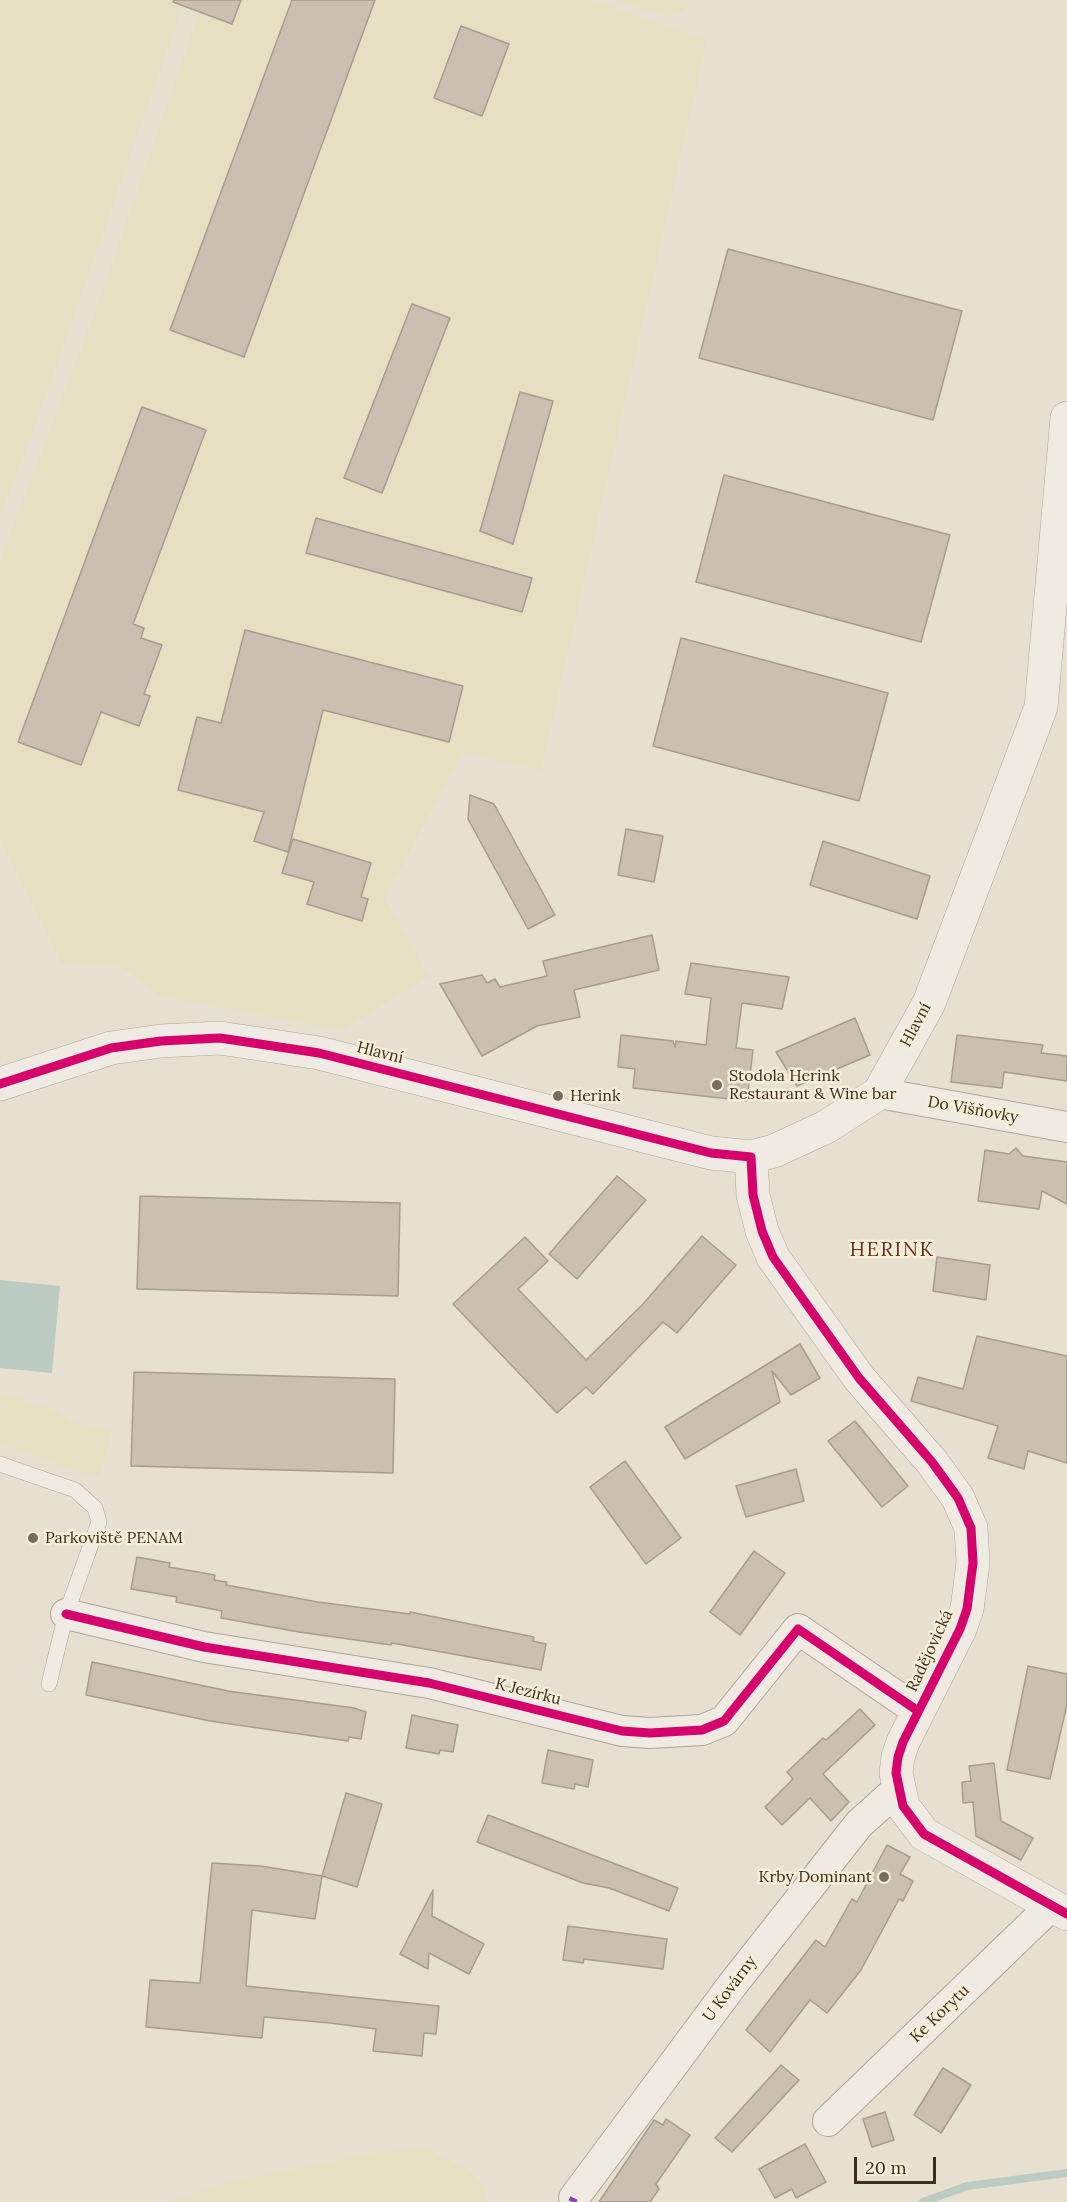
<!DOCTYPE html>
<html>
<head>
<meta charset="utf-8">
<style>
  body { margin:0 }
  #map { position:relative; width:1067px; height:2202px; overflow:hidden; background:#e7e0d1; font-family:Lora,serif }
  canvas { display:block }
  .scale { position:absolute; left:854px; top:2157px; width:82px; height:27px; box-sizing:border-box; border:3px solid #3d2e20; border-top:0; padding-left:8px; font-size:18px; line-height:21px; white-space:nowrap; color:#3d2e20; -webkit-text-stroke:4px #f7eed8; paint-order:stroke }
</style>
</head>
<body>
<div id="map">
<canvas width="1067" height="2202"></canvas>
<div class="scale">20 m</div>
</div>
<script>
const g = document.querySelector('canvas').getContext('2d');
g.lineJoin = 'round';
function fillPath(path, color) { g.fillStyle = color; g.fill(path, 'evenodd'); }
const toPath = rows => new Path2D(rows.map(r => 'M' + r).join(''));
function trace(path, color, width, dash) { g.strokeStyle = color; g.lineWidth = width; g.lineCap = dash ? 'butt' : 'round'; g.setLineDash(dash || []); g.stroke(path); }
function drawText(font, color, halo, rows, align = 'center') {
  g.font = font + ' Lora,serif'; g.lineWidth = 5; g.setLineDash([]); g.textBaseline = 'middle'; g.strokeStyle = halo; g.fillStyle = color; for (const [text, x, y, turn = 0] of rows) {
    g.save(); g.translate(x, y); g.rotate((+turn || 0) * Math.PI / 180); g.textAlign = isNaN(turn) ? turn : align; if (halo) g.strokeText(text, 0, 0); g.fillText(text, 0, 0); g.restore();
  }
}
fillPath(toPath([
  [0,0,185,0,36,424,0,516],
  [203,0,592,0,707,40,541,771,463,752,385,898,429,976,343,1030,158,996,122,967,61,963,0,841,0,560,97,306],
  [614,0,691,0,686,8,678,13,665,16],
  [0,1392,52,1409,76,1423,110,1431,111,1437,100,1474,92,1477,0,1443],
  [425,2148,471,2171,483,2186,487,2202,169,2202,231,2181,375,2153]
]), '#e6dfc2');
fillPath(toPath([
  [0,1280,60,1286,52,1373,0,1368]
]), '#bcccc2');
trace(toPath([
  [923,2202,967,2186,1067,2173]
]), '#bcccc2', 8);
const building = toPath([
  [174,0,241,0,232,24,173,2,174,0],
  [292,0,375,0,244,357,170,330,292,0],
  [461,26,509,44,482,116,434,98,461,26],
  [728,249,962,311,933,420,699,358,728,249],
  [412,304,450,318,382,493,344,478,412,304],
  [520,392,553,401,513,544,480,531,520,392],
  [142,407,206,430,133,624,144,628,141,638,162,645,144,694,150,696,139,726,101,712,81,765,18,742,142,407],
  [724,475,950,535,921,642,696,582,724,475],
  [316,518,532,578,522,612,306,553,316,518],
  [245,630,463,686,449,742,323,710,288,852,254,841,264,812,178,790,197,717,221,723,245,630],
  [681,638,888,693,859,801,653,746,681,638],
  [470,795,494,804,555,915,528,929,468,819,470,795],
  [626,829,663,836,654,882,618,875,626,829],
  [293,839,371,863,361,897,368,899,362,921,307,904,314,882,282,873,293,839],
  [823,841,930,876,917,919,810,885,823,841],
  [652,935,659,970,574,990,580,1017,537,1026,482,1056,440,984,482,975,487,983,495,979,500,987,547,976,543,961,652,935],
  [691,963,789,977,782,1009,742,1003,736,1048,753,1050,747,1101,633,1088,635,1069,618,1067,621,1035,673,1041,675,1047,676,1041,706,1045,711,998,685,994,691,963],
  [855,1018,870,1055,797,1086,776,1052,855,1018],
  [957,1035,1043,1045,1041,1053,1067,1056,1067,1081,1004,1072,1002,1088,951,1082,957,1035],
  [1016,1148,1023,1156,1067,1162,1067,1204,1042,1191,1039,1209,978,1201,985,1150,1009,1154,1016,1148],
  [617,1176,646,1200,577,1279,549,1254,617,1176],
  [140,1196,400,1203,398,1296,137,1289,140,1196],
  [702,1236,736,1265,677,1333,663,1322,593,1394,586,1387,557,1413,453,1304,525,1237,548,1261,518,1289,586,1360,643,1304,702,1236],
  [937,1257,990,1265,986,1300,933,1291,937,1257],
  [977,1336,1067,1356,1067,1463,1028,1451,1024,1469,988,1458,998,1426,911,1401,918,1377,963,1389,977,1336],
  [800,1344,820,1378,791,1395,772,1371,780,1402,685,1459,665,1427,800,1344],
  [134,1372,395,1379,393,1473,131,1466,134,1372],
  [855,1421,908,1486,882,1507,828,1441,855,1421],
  [625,1461,681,1538,646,1564,590,1487,625,1461],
  [796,1469,804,1501,746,1517,736,1486,796,1469],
  [754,1551,785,1573,740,1635,710,1612,754,1551],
  [137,1557,170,1563,169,1567,215,1575,214,1580,227,1582,226,1585,318,1602,410,1614,410,1612,534,1637,533,1641,546,1644,541,1670,392,1643,391,1645,299,1632,221,1618,222,1611,176,1602,177,1597,131,1589,137,1557],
  [92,1662,228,1691,354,1708,366,1712,361,1739,349,1737,348,1741,210,1721,86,1695,92,1662],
  [1028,1666,1067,1674,1067,1704,1050,1779,1007,1770,1028,1666],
  [860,1709,875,1725,823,1774,849,1802,831,1821,810,1798,782,1825,765,1807,793,1779,787,1772,823,1738,826,1740,860,1709],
  [412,1715,458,1725,453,1752,440,1750,439,1754,406,1748,412,1715],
  [548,1750,593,1760,588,1787,575,1784,574,1789,542,1783,548,1750],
  [994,1763,1001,1821,1033,1838,1021,1860,976,1836,973,1802,963,1803,962,1782,971,1781,969,1766,994,1763],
  [346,1793,382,1804,357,1887,322,1876,346,1793],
  [488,1815,678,1888,669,1911,609,1888,583,1883,477,1842,488,1815],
  [887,1845,910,1857,900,1874,913,1881,903,1901,899,1899,861,1970,827,2013,810,2000,770,2052,746,2030,816,1940,825,1947,852,1899,857,1902,887,1845],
  [212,1863,261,1866,322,1876,315,1919,252,1910,246,1986,439,2006,436,2034,424,2033,422,2056,373,2051,376,2029,330,2023,264,2017,262,2038,146,2027,150,1980,200,1983,212,1863],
  [433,1890,432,1916,484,1944,469,1974,429,1953,428,1969,400,1954,433,1890],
  [568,1926,667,1939,663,1969,584,1959,583,1963,563,1960,568,1926],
  [781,2065,799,2080,732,2152,715,2138,781,2065],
  [943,2068,971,2085,941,2133,914,2115,943,2068],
  [885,2112,894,2140,872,2147,863,2119,885,2112],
  [666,2119,690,2135,656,2184,659,2189,650,2202,599,2202,654,2120,663,2125,666,2119],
  [805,2144,826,2182,796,2198,792,2189,775,2198,759,2169,805,2144]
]);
fillPath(building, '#cbbfb2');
trace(building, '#a89c90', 1.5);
const service = toPath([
  [0,1464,75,1490,95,1508,99,1522,66,1614,49,1684]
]);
const minor = toPath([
  [879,1093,1067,1127],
  [66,1614,204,1647,429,1683,622,1731,650,1733,702,1730,724,1721,798,1629,918,1711],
  [828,2121,1051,1906],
  [574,2198,733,1984,859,1824,898,1789]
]);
const tertiary = toPath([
  [0,1084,111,1048,161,1041,220,1038,319,1053,711,1153,751,1157,774,1151,826,1127,879,1093,929,1003,1041,707,1067,418],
  [751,1157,753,1195,762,1231,773,1257,859,1378,932,1462,958,1498,971,1528,973,1563,967,1609,960,1629,903,1742,898,1757,896,1773,903,1806,924,1834,1067,1914]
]);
trace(service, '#ada599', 16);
trace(minor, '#ada599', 32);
trace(tertiary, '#ada599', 34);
trace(service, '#efebe3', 15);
trace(minor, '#efebe3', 30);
trace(tertiary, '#efebe3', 33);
trace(toPath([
  [572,2202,574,2198]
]), '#8e44ad', 8, [15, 8]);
trace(toPath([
  [0,1084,111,1048,161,1041,220,1038,319,1053,711,1153,751,1157,753,1195,762,1231,773,1257,859,1378,932,1462,958,1498,971,1528,973,1563,967,1609,960,1629,903,1742,898,1757,896,1773,903,1806,924,1834,1067,1914],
  [66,1614,204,1647,429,1683,622,1731,650,1733,702,1730,724,1721,798,1629,918,1711]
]), '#d6006c', 9);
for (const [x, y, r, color] of [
  [717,1085,6,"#786c5e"],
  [558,1096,6,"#786c5e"],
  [33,1538,6,"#786c5e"],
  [884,1877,6,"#786c5e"]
]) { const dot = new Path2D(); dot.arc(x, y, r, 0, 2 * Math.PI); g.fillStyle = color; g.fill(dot); trace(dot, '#f7eed8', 2); }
drawText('16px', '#3d2e20', '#f7eed8', [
  ["Hlavní",916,1025,-62],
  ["Hlavní",380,1053,14],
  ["Do Višňovky",973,1110,10],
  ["Radějovická",930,1651,-65],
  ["K Jezírku",528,1692,14],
  ["U Kovárny",730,1989,-53],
  ["Ke Korytu",940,2014,-44]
]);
drawText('16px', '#3d2e20', '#f7eed8', [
  ["Stodola Herink",729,1076],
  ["Restaurant & Wine bar",729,1094],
  ["Herink",570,1096],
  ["Parkoviště PENAM",45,1538],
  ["Krby Dominant",872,1877,"right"]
], 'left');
g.letterSpacing = '1.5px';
drawText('20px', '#6b2e1e', '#f7eed8', [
  ["HERINK",892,1250]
]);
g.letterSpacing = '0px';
</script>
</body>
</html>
